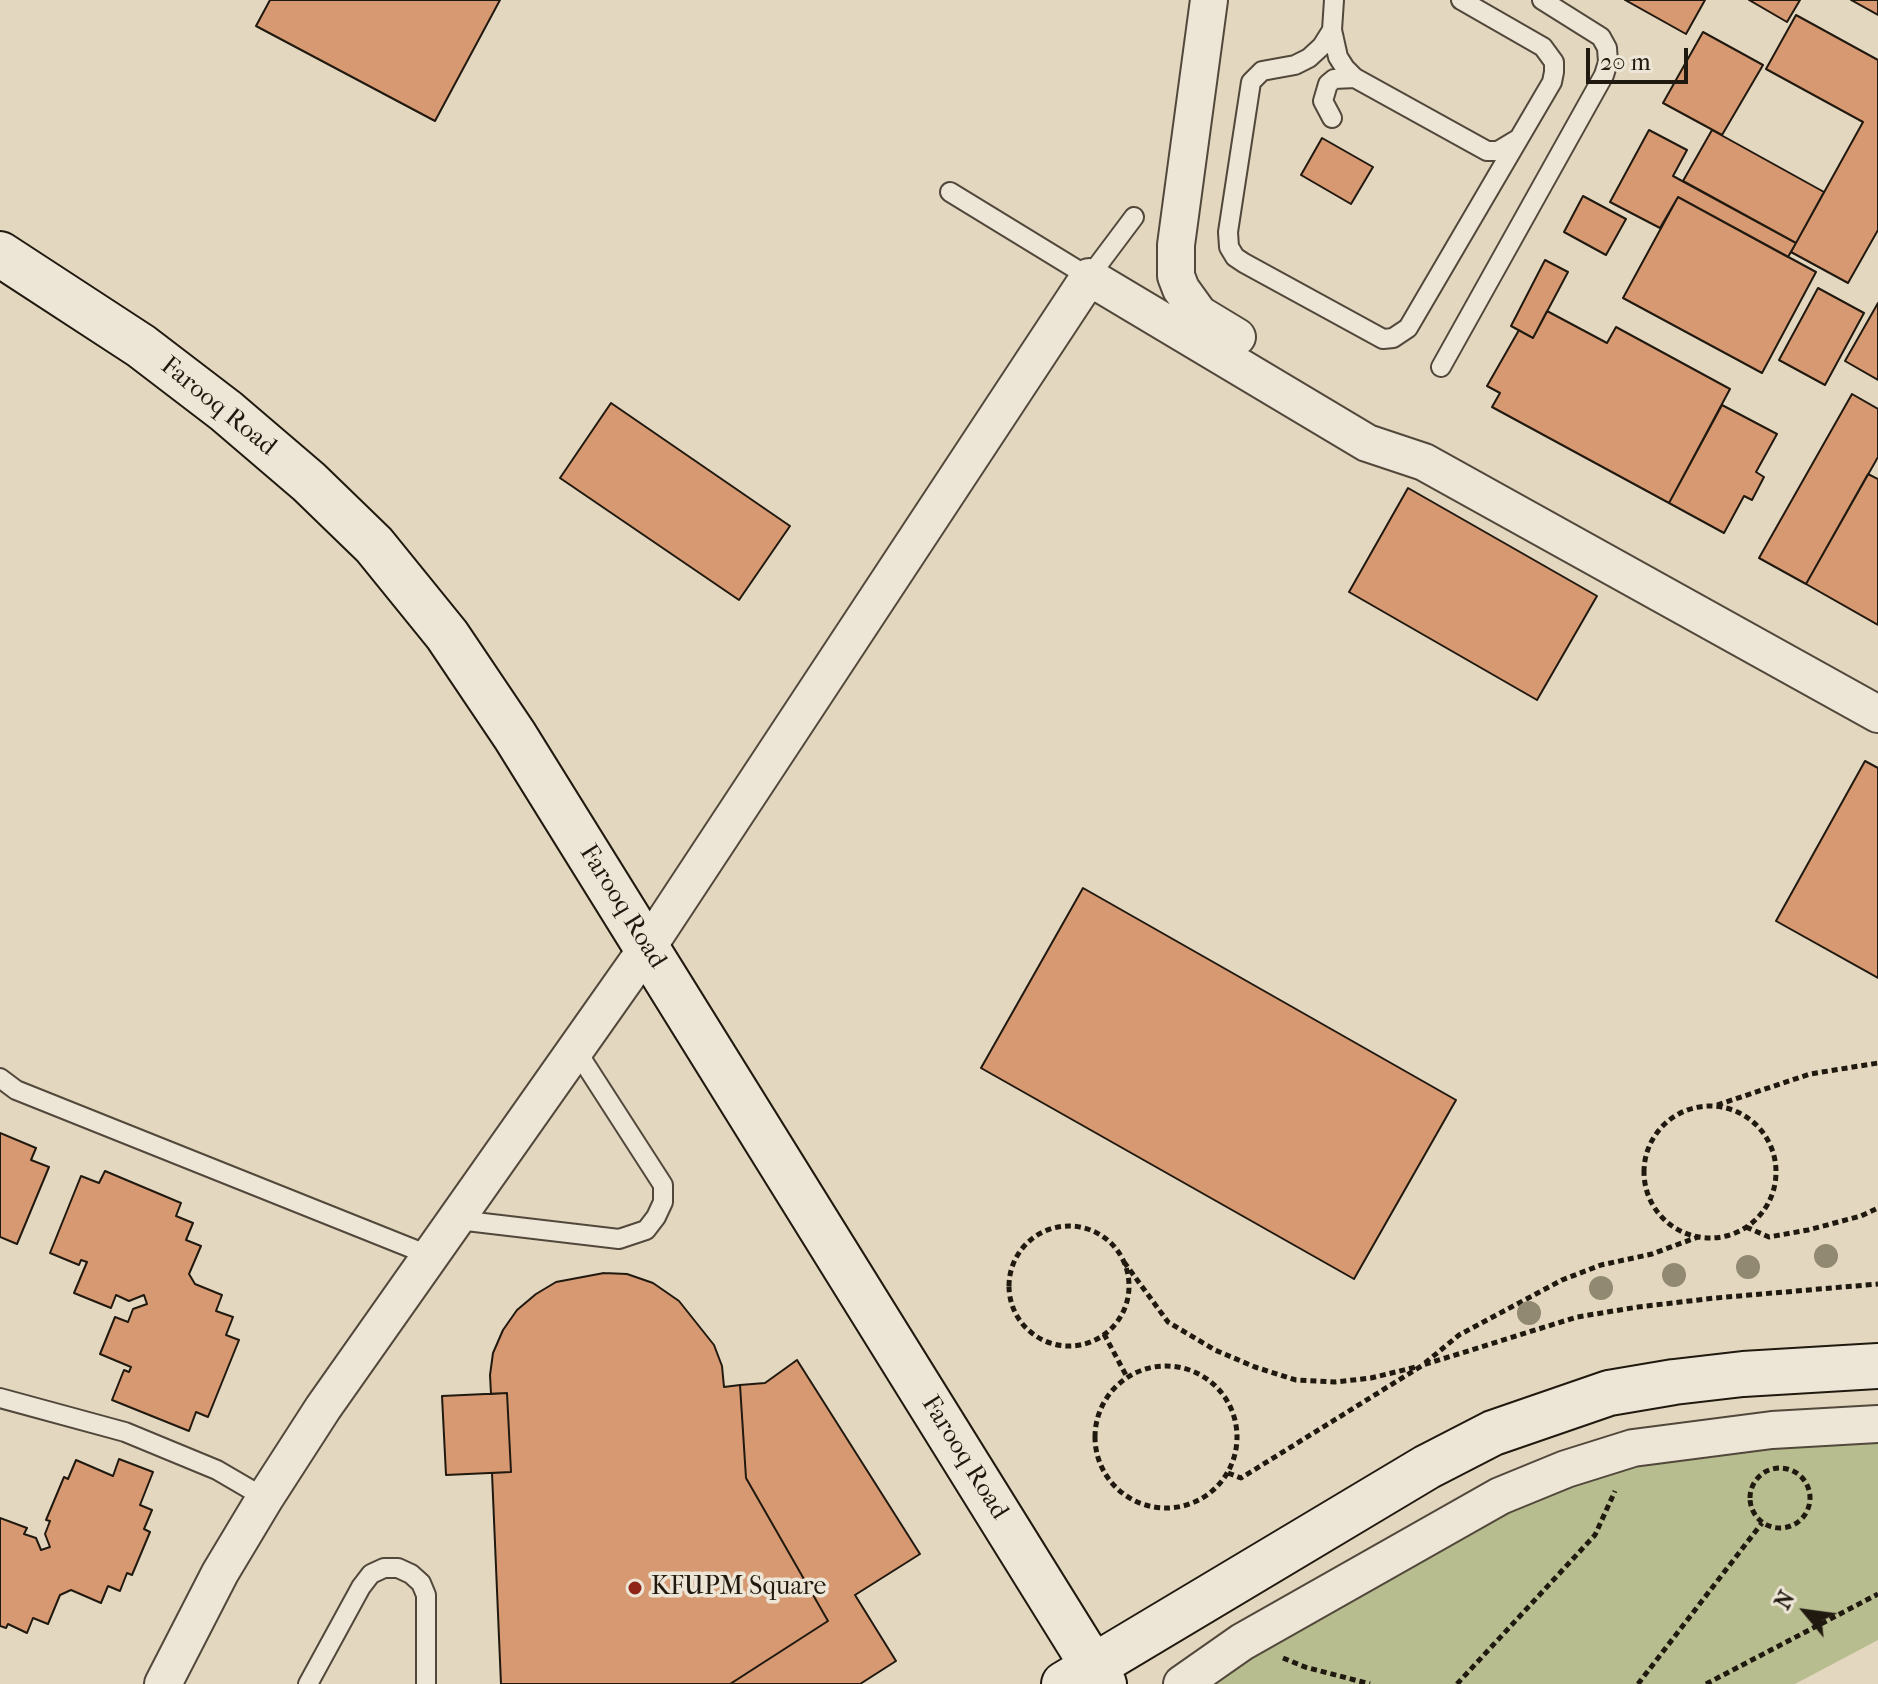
<!DOCTYPE html>
<html>
<head>
<meta charset="utf-8">
<style>
  body { margin:0 }
  #map { position:relative; width:1878px; height:1684px; overflow:hidden; background:#e4d7bf; font-family:"IM FELL French Canon",serif }
  canvas { display:block }
  .north { position:absolute; left:1766px; top:1572px; width:80px; height:80px; -webkit-text-stroke:6px #ede5d5; paint-order:stroke; rotate:299deg; font-size:22px; font-weight:700; line-height:32px; text-align:center; color:#20190f }
  .north::after { content:''; display:block; margin:auto; width:28px; height:36px; background:#20190f; clip-path:polygon(50% 0,100% 100%,50% 72%,0 100%) }
  .scale { position:absolute; left:1586px; top:48px; width:102px; height:36px; box-sizing:border-box; border:4px solid #20190f; border-top:0; padding-left:10px; font-size:24px; line-height:28px; white-space:nowrap; color:#20190f; -webkit-text-stroke:6px #ede5d5; paint-order:stroke }
</style>
</head>
<body>
<div id="map">
<canvas width="1878" height="1684"></canvas>
<div class="north">N</div>
<div class="scale">20 m</div>
</div>
<script>
const g = document.querySelector('canvas').getContext('2d');
g.lineJoin = 'round';
function fillPath(path, color) { g.fillStyle = color; g.fill(path, 'evenodd'); }
const toPath = rows => new Path2D(rows.map(r => 'M' + r).join(''));
function trace(path, color, width, dash) { g.strokeStyle = color; g.lineWidth = width; g.lineCap = dash ? 'butt' : 'round'; g.setLineDash(dash || []); g.stroke(path); }
function drawText(font, color, halo, rows, align = 'center') {
  g.font = font + ' "IM FELL French Canon",serif'; g.lineWidth = 7; g.setLineDash([]); g.textBaseline = 'middle'; g.strokeStyle = halo; g.fillStyle = color; for (const [text, x, y, turn = 0] of rows) {
    g.save(); g.translate(x, y); g.rotate((+turn || 0) * Math.PI / 180); g.textAlign = isNaN(turn) ? turn : align; if (halo) g.strokeText(text, 0, 0); g.fillText(text, 0, 0); g.restore();
  }
}
fillPath(toPath([
  [1878,1437,1878,1640,1795,1684,1215,1684,1217,1674,1523,1496,1649,1457]
]), '#b8bd8f');
const building = toPath([
  [270,0,500,0,435,121,256,26,270,0],
  [1625,0,1705,0,1686,34,1625,0],
  [1749,0,1800,0,1787,22,1749,0],
  [1851,0,1878,0,1878,15,1851,0],
  [1796,15,1878,60,1878,230,1848,283,1791,252,1863,122,1766,69,1796,15],
  [1703,32,1763,65,1722,135,1663,103,1703,32],
  [1649,130,1687,150,1673,176,1796,243,1788,257,1678,197,1660,228,1610,202,1649,130],
  [1712,130,1824,192,1796,243,1683,181,1712,130],
  [1322,138,1373,167,1351,204,1301,175,1322,138],
  [1583,196,1626,219,1606,255,1564,232,1583,196],
  [1678,197,1816,272,1762,373,1623,298,1678,197],
  [1545,260,1568,272,1533,338,1511,326,1545,260],
  [1818,288,1864,313,1825,385,1779,360,1818,288],
  [1878,303,1878,380,1845,361,1878,303],
  [1547,311,1607,343,1616,327,1730,389,1669,503,1492,407,1500,393,1487,386,1519,330,1533,338,1547,311],
  [1852,394,1878,409,1878,457,1806,584,1759,558,1852,394],
  [611,403,790,526,739,600,560,478,611,403],
  [1722,405,1777,434,1756,472,1764,477,1752,500,1744,496,1724,533,1669,503,1722,405],
  [1868,474,1878,479,1878,625,1806,584,1868,474],
  [1408,488,1597,596,1537,700,1349,592,1408,488],
  [1865,761,1878,768,1878,978,1776,921,1865,761],
  [1083,888,1456,1100,1354,1279,981,1068,1083,888],
  [0,1133,36,1148,31,1160,49,1167,17,1244,0,1237,0,1133],
  [105,1171,181,1203,176,1216,193,1223,186,1240,201,1246,189,1274,195,1284,222,1295,216,1311,233,1317,226,1335,239,1340,208,1417,196,1412,189,1431,112,1400,124,1370,129,1372,131,1367,100,1354,115,1317,128,1322,133,1309,147,1304,144,1295,129,1301,116,1295,111,1308,74,1293,87,1262,81,1260,79,1265,50,1253,81,1176,99,1183,105,1171],
  [604,1273,627,1274,653,1283,679,1301,714,1345,722,1366,724,1387,740,1385,746,1478,828,1621,730,1684,501,1684,492,1473,511,1472,507,1393,491,1394,490,1375,493,1353,503,1330,517,1310,536,1294,556,1282,604,1273],
  [797,1360,920,1554,855,1595,896,1661,860,1684,730,1684,828,1621,746,1478,740,1385,765,1383,797,1360],
  [507,1393,511,1472,446,1475,442,1396,507,1393],
  [119,1459,153,1472,140,1505,152,1510,144,1529,150,1532,132,1575,127,1573,120,1591,108,1586,101,1603,71,1590,60,1595,48,1624,33,1618,27,1633,8,1624,6,1628,0,1626,0,1518,27,1528,24,1534,36,1538,41,1550,50,1547,45,1534,50,1521,46,1520,64,1477,68,1479,76,1460,113,1476,119,1459]
]);
fillPath(building, '#d79971');
trace(building, '#20190f', 2);
const lane = toPath([
  [1334,0,1332,30,1322,46,1309,58,1295,65,1262,71,1251,82,1228,232,1229,247,1235,257,1244,263,1383,339,1393,338,1408,328,1552,82,1554,72,1554,62,1543,47,1461,0],
  [1332,30,1338,57,1345,68,1355,78,1487,151,1498,151,1518,139],
  [1332,118,1323,101,1328,84,1334,79,1355,78],
  [950,192,1089,277,1134,217],
  [1441,367,1604,75,1608,62,1607,48,1601,37,1542,0],
  [0,1078,16,1090,416,1250,430,1259],
  [458,1220,619,1239,646,1230,656,1217,663,1202,663,1185,576,1050],
  [0,1398,125,1432,217,1470,265,1498],
  [308,1684,361,1587,371,1574,384,1568,398,1568,411,1574,421,1583,426,1595,426,1684]
]);
const street = toPath([
  [1209,0,1176,245,1176,276,1181,289,1199,314,1237,337],
  [163,1684,220,1573,265,1498,323,1408,647,948,1089,277,1367,443,1424,462,1878,714],
  [1182,1684,1242,1642,1500,1496,1566,1469,1633,1448,1772,1430,1878,1424]
]);
const secondary = toPath([
  [0,254,141,346,226,411,309,482,374,545,447,635,515,736,1104,1684],
  [1064,1684,1427,1467,1493,1433,1609,1393,1674,1382,1743,1374,1878,1366]
]);
trace(lane, '#51483b', 22);
trace(street, '#51483b', 40);
trace(secondary, '#20190f', 48);
trace(toPath([
  [1717,1105,1810,1074,1878,1063],
  '1644 1172a66 66 0 1 1 132 0a66 66 0 1 1-132 0Z',
  '1009 1286a60 60 0 1 1 120 0a60 60 0 1 1-120 0Z',
  [1746,1227,1769,1237,1808,1230,1861,1216,1878,1208],
  [1124,1262,1168,1322,1215,1350,1255,1367,1296,1380,1335,1382,1371,1378,1416,1367],
  [1104,1334,1127,1377],
  [1425,1363,1459,1335,1562,1280,1601,1265,1652,1254,1698,1237],
  '1095 1437a71 71 0 1 1 142 0a71 71 0 1 1-142 0Z',
  '1750 1498a30 30 0 1 1 60 0a30 30 0 1 1-60 0Z',
  [1228,1473,1241,1478,1423,1365,1577,1317,1638,1307,1715,1298,1878,1284],
  [1283,1658,1305,1667,1370,1684],
  [1457,1684,1595,1535,1615,1491],
  [1638,1684,1762,1523],
  [1706,1684,1878,1594]
]), '#20190f', 5, [6, 4]);
trace(lane, '#ede5d5', 18);
trace(street, '#ede5d5', 36);
trace(secondary, '#ede5d5', 44);
g.fillStyle = '#928973';
for (const [x, y] of [
  [1826,1256],
  [1748,1267],
  [1674,1275],
  [1601,1288],
  [1529,1313]
]) { g.beginPath(); g.arc(x, y, 12, 0, 2 * Math.PI); g.fill(); }
for (const [x, y, r, color] of [
  [635,1588,8,"#8f2418"]
]) { const dot = new Path2D(); dot.arc(x, y, r, 0, 2 * Math.PI); g.fillStyle = color; g.fill(dot); trace(dot, '#ede5d5', 3); }
drawText('26px', '#20190f', '#ede5d5', [
  ["Farooq Road",218,407,39],
  ["Farooq Road",622,907,58],
  ["Farooq Road",964,1458,58]
]);
drawText('26px', '#20190f', '#ede5d5', [
  ["KFUPM Square",651,1588]
], 'left');
</script>
</body>
</html>
